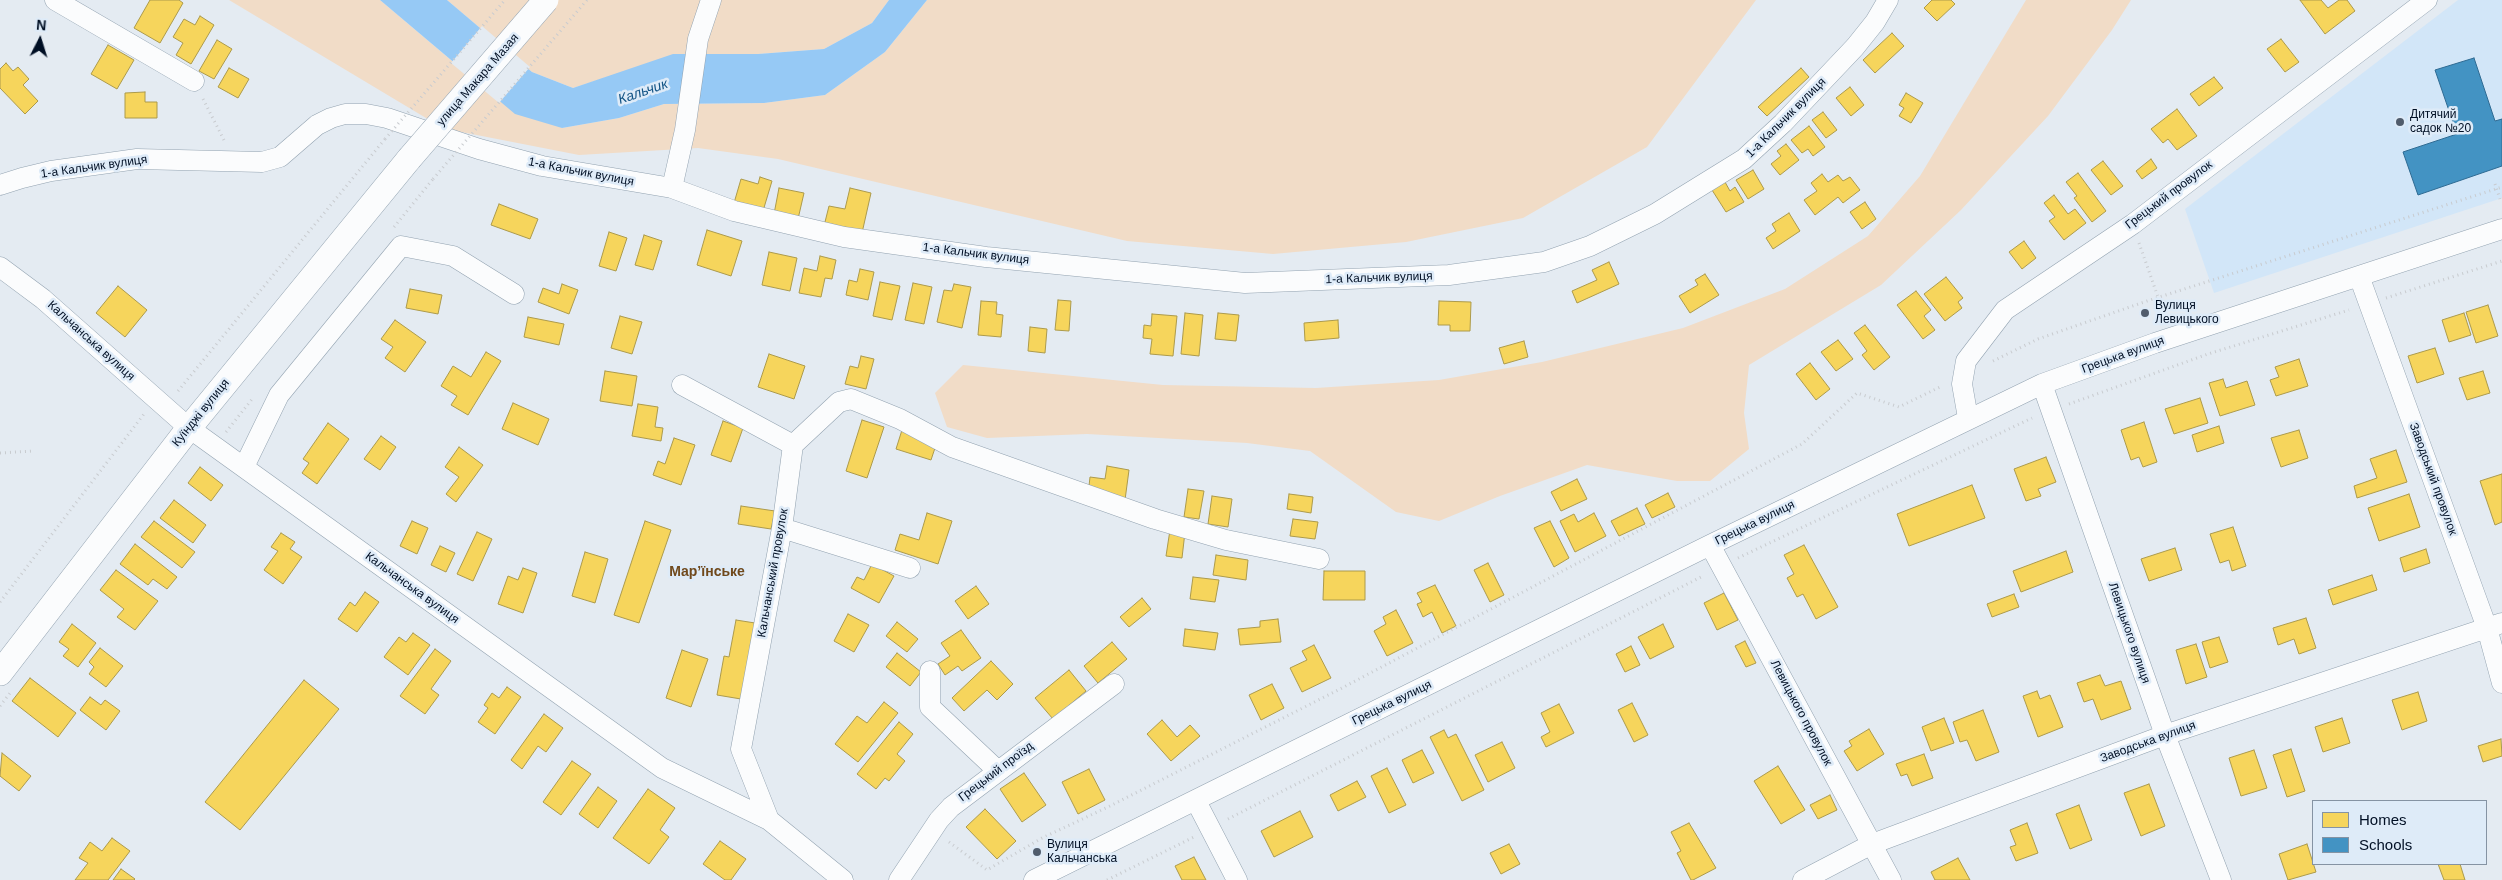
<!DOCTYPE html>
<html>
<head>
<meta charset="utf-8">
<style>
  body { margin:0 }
  #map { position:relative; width:2502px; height:880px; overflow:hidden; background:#e4ebf2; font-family:Helvetica,sans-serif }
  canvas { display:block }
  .legend { position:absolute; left:2312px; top:800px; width:175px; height:65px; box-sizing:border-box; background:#deebf8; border:1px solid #8593a3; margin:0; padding:6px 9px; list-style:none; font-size:15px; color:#000f24 }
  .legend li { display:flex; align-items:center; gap:10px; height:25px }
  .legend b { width:25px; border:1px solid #8593a3 }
  .north { position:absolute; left:15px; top:15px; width:50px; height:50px; -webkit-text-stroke:4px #deebf8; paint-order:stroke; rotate:5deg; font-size:14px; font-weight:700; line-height:20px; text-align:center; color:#000f24 }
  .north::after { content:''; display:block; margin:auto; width:18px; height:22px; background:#000f24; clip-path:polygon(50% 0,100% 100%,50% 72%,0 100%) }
</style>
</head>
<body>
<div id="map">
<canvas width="2502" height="880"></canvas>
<ul class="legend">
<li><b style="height:14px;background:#f6d55c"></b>Homes</li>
<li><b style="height:14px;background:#4393c3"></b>Schools</li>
</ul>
<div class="north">N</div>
</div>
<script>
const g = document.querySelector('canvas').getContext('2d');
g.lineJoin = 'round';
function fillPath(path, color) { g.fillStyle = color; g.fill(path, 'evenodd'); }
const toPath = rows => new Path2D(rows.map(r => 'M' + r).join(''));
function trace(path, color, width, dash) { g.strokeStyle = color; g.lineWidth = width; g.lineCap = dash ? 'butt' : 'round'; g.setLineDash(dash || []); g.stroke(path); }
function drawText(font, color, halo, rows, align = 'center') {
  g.font = font + ' Helvetica,sans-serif'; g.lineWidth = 5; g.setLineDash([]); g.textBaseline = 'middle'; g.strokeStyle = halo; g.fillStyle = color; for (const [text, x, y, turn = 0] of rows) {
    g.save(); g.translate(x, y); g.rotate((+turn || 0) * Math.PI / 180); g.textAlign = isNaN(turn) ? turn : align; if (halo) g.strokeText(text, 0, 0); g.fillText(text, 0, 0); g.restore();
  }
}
fillPath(toPath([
  [2458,0,2502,0,2502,198,2214,293,2185,209]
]), '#d2e6f8');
fillPath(toPath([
  [229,0,380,0,471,77,431,121],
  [447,0,537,0,499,44],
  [556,0,889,0,872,23,824,49,758,54,623,72,573,88,532,72,510,54],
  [927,0,1756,0,1647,147,1523,218,1406,242,1273,254,1127,241,778,159,698,148,579,155,446,129,483,86,562,128,619,118,664,104,764,103,825,95,885,52],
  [2026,0,2131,0,2112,30,2048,116,1961,210,1881,285,1749,365,1744,413,1749,449,1710,481,1677,481,1587,465,1500,496,1439,521,1396,512,1310,451,1247,443,1087,434,987,438,947,427,935,393,963,365,1163,385,1316,388,1439,380,1542,362,1683,328,1785,289,1868,236,1920,176]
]), '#f1dcc7');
fillPath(toPath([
  [380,0,447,0,532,72,573,88,673,54,758,54,824,49,872,23,889,0,927,0,885,52,825,95,764,103,664,104,619,118,562,128,515,114]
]), '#96c9f5');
fillPath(toPath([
  [482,26,530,67,499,103,451,63]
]), '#e4ebf2');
const homes = toPath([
  [150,0,179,0,183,3,160,43,134,28,150,0],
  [1932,0,1951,0,1955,4,1937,21,1924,8,1932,0],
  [2300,0,2321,0,2328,8,2339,0,2347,0,2355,11,2325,34,2300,0],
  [200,16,214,25,191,64,176,55,183,43,173,37,184,19,195,25,200,16],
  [1892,33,1904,46,1875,73,1863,60,1892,33],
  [2281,39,2299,62,2285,72,2267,49,2281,39],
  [217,40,232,49,214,79,199,71,217,40],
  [108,45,134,60,117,89,91,74,108,45],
  [6,63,13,71,18,67,29,79,23,85,38,101,25,114,0,88,0,69,6,63],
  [229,68,249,79,238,98,218,87,229,68],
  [1801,68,1809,77,1767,116,1758,107,1801,68],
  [2214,77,2223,88,2199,106,2190,94,2214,77],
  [1850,87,1864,105,1851,116,1836,98,1850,87],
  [145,92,145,102,157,102,157,118,125,118,125,93,145,92],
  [1906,93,1923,103,1911,123,1899,116,1904,108,1899,105,1906,93],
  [2177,109,2197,136,2177,150,2168,139,2163,143,2151,129,2177,109],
  [1823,112,1837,130,1826,138,1812,120,1823,112],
  [1809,126,1825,147,1813,156,1808,149,1802,153,1791,140,1809,126],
  [1786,144,1799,160,1780,175,1771,164,1781,156,1777,151,1786,144],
  [2151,159,2157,168,2142,179,2136,171,2151,159],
  [2103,161,2123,186,2111,195,2091,170,2103,161],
  [1753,170,1764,189,1748,199,1736,180,1753,170],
  [2078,173,2106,211,2092,222,2074,198,2077,196,2066,182,2078,173],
  [1822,174,1828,182,1838,175,1843,181,1850,177,1860,190,1843,203,1838,197,1815,215,1804,200,1817,191,1811,183,1822,174],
  [760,177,772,181,763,211,734,203,741,179,758,184,760,177],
  [1725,182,1730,191,1735,187,1744,202,1726,212,1712,190,1725,182],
  [779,188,804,193,798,219,774,214,779,188],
  [850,188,871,193,862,233,824,226,829,206,845,209,850,188],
  [2054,195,2068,214,2075,209,2086,223,2064,240,2049,221,2055,217,2044,203,2054,195],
  [1865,202,1876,219,1862,229,1850,212,1865,202],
  [499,204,538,219,530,239,491,225,499,204],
  [1789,213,1800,231,1773,249,1766,238,1776,231,1772,224,1789,213],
  [707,230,742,241,731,276,697,265,707,230],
  [609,232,627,238,616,271,599,266,609,232],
  [644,235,662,241,653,270,635,265,644,235],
  [2024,241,2036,258,2022,269,2009,252,2024,241],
  [769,252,797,258,790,291,762,285,769,252],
  [820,256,836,260,832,279,825,278,821,297,799,293,804,268,817,271,820,256],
  [1609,262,1619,284,1577,303,1572,291,1597,280,1592,270,1609,262],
  [860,269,874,272,868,300,846,295,849,280,857,282,860,269],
  [1705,274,1719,295,1690,313,1679,296,1698,285,1695,280,1705,274],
  [1946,277,1963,298,1958,302,1962,308,1945,321,1924,294,1946,277],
  [880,282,900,286,892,320,873,316,880,282],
  [913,283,932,287,924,324,905,320,913,283],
  [562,284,578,290,569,314,538,302,543,288,559,294,562,284],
  [954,284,971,287,962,328,937,322,944,290,952,291,954,284],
  [118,286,147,310,125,337,96,313,118,286],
  [410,289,442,295,438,314,406,308,410,289],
  [1916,291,1931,310,1924,316,1935,330,1923,339,1897,305,1916,291],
  [1058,300,1071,301,1069,331,1055,330,1058,300],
  [981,301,997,302,996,314,1003,315,1001,337,978,335,981,301],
  [1439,301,1471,302,1470,331,1450,331,1450,325,1438,325,1439,301],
  [2488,305,2498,336,2476,343,2466,312,2488,305],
  [1185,313,1203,315,1199,356,1181,354,1185,313],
  [1218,313,1239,315,1236,341,1215,339,1218,313],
  [2464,313,2471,335,2449,342,2442,320,2464,313],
  [1152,314,1177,316,1173,356,1150,354,1152,339,1143,338,1144,325,1151,326,1152,314],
  [620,316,642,322,632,354,611,348,620,316],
  [528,317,564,324,559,345,524,337,528,317],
  [395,320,426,342,405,372,385,358,393,347,381,339,395,320],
  [1338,320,1339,338,1305,341,1304,323,1338,320],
  [1865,325,1890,357,1874,370,1862,355,1867,351,1854,333,1865,325],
  [1030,327,1047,329,1045,353,1028,351,1030,327],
  [1838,340,1853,359,1836,371,1821,352,1838,340],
  [1524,341,1528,357,1504,364,1499,348,1524,341],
  [2435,348,2444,374,2417,383,2408,356,2435,348],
  [486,352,501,361,468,415,451,405,457,396,441,386,453,366,471,377,486,352],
  [769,354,805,366,794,399,758,387,769,354],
  [861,356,874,359,866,389,845,384,850,366,858,368,861,356],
  [2299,359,2308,386,2276,396,2270,380,2279,377,2275,367,2299,359],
  [1810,363,1830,389,1816,400,1796,374,1810,363],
  [605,371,637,376,632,406,600,401,605,371],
  [2483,371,2490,393,2467,400,2459,378,2483,371],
  [2223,379,2226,388,2247,381,2255,405,2220,416,2209,383,2223,379],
  [2200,398,2208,423,2174,434,2165,409,2200,398],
  [513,403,549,419,538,445,502,429,513,403],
  [638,404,658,407,655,427,663,428,661,441,632,436,638,404],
  [862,420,884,427,867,478,846,471,862,420],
  [723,421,743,428,731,462,711,455,723,421],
  [2144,422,2157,462,2143,467,2139,457,2131,460,2121,430,2144,422],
  [328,423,349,439,317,484,302,473,309,463,303,459,328,423],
  [2219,426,2224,443,2197,452,2192,435,2219,426],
  [902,430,937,442,931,460,896,449,902,430],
  [2299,430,2308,458,2281,467,2271,438,2299,430],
  [381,436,396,447,380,470,364,459,381,436],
  [674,438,695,445,681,485,653,475,658,461,665,464,674,438],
  [459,447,483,465,456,502,446,494,459,477,445,467,459,447],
  [2396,450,2407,482,2357,498,2354,486,2377,478,2370,459,2396,450],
  [2046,457,2056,482,2038,489,2041,496,2026,501,2014,469,2046,457],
  [1107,466,1129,470,1125,500,1088,495,1090,477,1105,479,1107,466],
  [200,467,223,485,211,501,188,483,200,467],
  [2502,474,2502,522,2495,525,2480,481,2502,474],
  [1577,479,1587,499,1561,511,1551,492,1577,479],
  [1972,485,1985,518,1909,546,1897,514,1972,485],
  [1188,489,1204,491,1199,519,1184,517,1188,489],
  [1668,493,1675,507,1652,518,1645,505,1668,493],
  [1289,494,1313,497,1311,513,1287,509,1289,494],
  [2409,494,2420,527,2379,541,2368,508,2409,494],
  [1212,496,1232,499,1228,527,1208,524,1212,496],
  [174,500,206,525,193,543,160,518,174,500],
  [741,506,775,511,771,529,738,524,741,506],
  [1637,508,1645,524,1619,536,1611,521,1637,508],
  [927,513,952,521,938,564,895,550,900,534,919,540,927,513],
  [1594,513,1606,536,1575,552,1560,521,1574,514,1578,522,1594,513],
  [1293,519,1318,522,1315,539,1290,536,1293,519],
  [154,521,195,552,182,568,141,537,154,521],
  [412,521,428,528,417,554,400,546,412,521],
  [645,521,671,530,639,623,614,615,645,521],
  [1550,521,1569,558,1554,567,1534,528,1550,521],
  [2233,527,2246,566,2232,571,2229,560,2220,563,2210,534,2233,527],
  [1170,530,1185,532,1182,558,1166,556,1170,530],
  [477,532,492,539,473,581,457,574,477,532],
  [281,533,295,542,290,549,302,557,283,584,264,570,278,551,271,547,281,533],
  [135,544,177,577,167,589,153,579,148,585,120,564,135,544],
  [1804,545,1838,607,1816,619,1803,594,1797,597,1787,578,1794,574,1784,555,1804,545],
  [440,546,455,553,446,572,431,565,440,546],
  [2175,548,2182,570,2149,581,2141,559,2175,548],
  [2426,549,2430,563,2404,572,2400,558,2426,549],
  [2066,551,2073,572,2021,592,2013,571,2066,551],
  [585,552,608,559,595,603,572,596,585,552],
  [1216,555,1248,560,1246,580,1213,575,1216,555],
  [1488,563,1504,595,1490,602,1474,570,1488,563],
  [872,564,894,576,879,603,851,588,857,577,864,580,872,564],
  [523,568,537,573,523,613,498,604,508,576,518,580,523,568],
  [116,570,158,601,135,630,117,617,124,609,100,590,116,570],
  [1324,571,1365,571,1365,600,1323,600,1324,571],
  [2372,575,2377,590,2333,605,2328,590,2372,575],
  [1193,577,1219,580,1215,602,1190,599,1193,577],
  [1435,585,1456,626,1442,633,1432,612,1423,617,1417,604,1422,602,1417,593,1435,585],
  [976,586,989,604,968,619,955,601,976,586],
  [365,592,379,602,357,632,338,619,350,602,355,606,365,592],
  [1724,593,1738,620,1717,630,1704,603,1724,593],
  [2014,594,2019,607,1992,617,1987,604,2014,594],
  [1142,598,1151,609,1129,627,1120,617,1142,598],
  [1396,610,1413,643,1387,656,1374,631,1386,624,1383,617,1396,610],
  [848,614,869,625,854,652,834,641,848,614],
  [2306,618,2316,648,2299,654,2294,639,2278,645,2273,628,2306,618],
  [1278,619,1281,642,1240,645,1238,629,1260,627,1260,621,1278,619],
  [736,620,755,623,741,699,717,695,724,656,729,657,736,620],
  [897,622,918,639,907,652,886,636,897,622],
  [72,624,96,643,78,667,63,656,69,649,59,642,72,624],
  [1663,624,1674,647,1650,659,1638,637,1663,624],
  [1185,629,1218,633,1215,650,1183,646,1185,629],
  [961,630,981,658,962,671,958,666,945,675,938,664,950,656,941,643,961,630],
  [413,633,430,645,408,675,384,657,399,637,406,642,413,633],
  [2219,637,2228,662,2210,668,2202,642,2219,637],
  [1745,641,1756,663,1746,667,1735,646,1745,641],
  [1112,642,1127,659,1098,683,1084,666,1112,642],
  [2196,644,2207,677,2186,684,2176,650,2196,644],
  [1314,645,1331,678,1302,692,1290,668,1307,660,1302,651,1314,645],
  [1631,646,1640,665,1625,672,1616,654,1631,646],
  [100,648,123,666,106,687,89,674,94,667,89,662,100,648],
  [435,649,451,661,431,689,439,695,425,714,400,696,435,649],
  [682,650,708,659,691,707,666,698,682,650],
  [897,653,921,672,910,686,886,667,897,653],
  [991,661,1013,684,997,700,987,690,964,711,952,698,991,661],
  [1069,670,1086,691,1053,719,1035,698,1069,670],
  [2100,675,2105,686,2121,681,2131,709,2101,720,2093,699,2084,702,2077,683,2100,675],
  [30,678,76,713,58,737,12,701,30,678],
  [304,680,339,709,240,830,205,802,304,680],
  [1272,684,1284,708,1261,720,1249,695,1272,684],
  [507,687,521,697,495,734,478,722,488,708,484,705,492,693,499,698,507,687],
  [2037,691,2040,699,2050,695,2063,727,2038,737,2023,696,2037,691],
  [2418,692,2427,721,2402,730,2392,700,2418,692],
  [90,697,101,705,105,700,120,711,106,730,80,710,90,697],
  [884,702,898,713,858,762,835,744,857,716,867,723,884,702],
  [1632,703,1648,735,1634,742,1618,710,1632,703],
  [1559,704,1574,733,1546,747,1541,737,1550,732,1541,713,1559,704],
  [1983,710,1999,752,1976,761,1967,740,1960,742,1953,722,1983,710],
  [544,714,563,728,546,752,538,746,522,769,511,760,544,714],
  [1944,718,1954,743,1931,751,1922,727,1944,718],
  [2342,718,2350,743,2323,752,2315,727,2342,718],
  [1162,720,1177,737,1190,725,1200,736,1171,761,1147,734,1162,720],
  [899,722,913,734,897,754,905,761,889,781,885,778,876,789,857,774,899,722],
  [1869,729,1884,754,1857,771,1844,751,1852,746,1849,741,1869,729],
  [1444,730,1448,738,1456,734,1484,790,1462,801,1430,737,1444,730],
  [2501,739,2502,756,2483,762,2478,746,2501,739],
  [1502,742,1515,768,1488,782,1475,755,1502,742],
  [2291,749,2305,791,2287,797,2273,755,2291,749],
  [1422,750,1434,773,1413,783,1402,760,1422,750],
  [2254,750,2267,788,2241,796,2229,758,2254,750],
  [2,753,31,776,19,791,0,776,2,753],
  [1924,754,1933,778,1912,786,1907,774,1901,776,1896,764,1924,754],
  [572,761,591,774,561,815,543,802,572,761],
  [1778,766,1805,810,1781,824,1754,781,1778,766],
  [1387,768,1406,805,1389,813,1371,776,1387,768],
  [1089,769,1105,800,1078,814,1062,782,1089,769],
  [1024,773,1046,805,1022,822,1000,789,1024,773],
  [1357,781,1366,797,1338,811,1330,795,1357,781],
  [2149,784,2165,826,2141,836,2124,793,2149,784],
  [598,787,617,801,598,828,579,814,598,787],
  [648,789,675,808,660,830,669,837,649,864,613,838,648,789],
  [1830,795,1837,810,1818,819,1810,805,1830,795],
  [2079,805,2092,840,2070,849,2056,814,2079,805],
  [985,809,1016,841,997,859,966,827,985,809],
  [1300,811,1313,837,1274,857,1261,831,1300,811],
  [1689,823,1716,868,1693,880,1691,880,1677,853,1681,851,1671,832,1689,823],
  [2027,823,2038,853,2016,861,2010,847,2016,845,2010,830,2027,823],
  [112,838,130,851,108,880,75,880,88,863,79,858,90,842,102,851,112,838],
  [720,841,746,859,731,880,725,880,703,864,720,841],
  [1509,844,1520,864,1501,874,1490,853,1509,844],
  [2307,844,2316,872,2288,880,2279,854,2307,844],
  [1194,857,1206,880,1182,880,1175,866,1194,857],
  [1958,858,1970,880,1935,880,1931,872,1958,858],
  [2438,864,2460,864,2465,880,2444,880,2438,864],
  [121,869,135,879,134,880,113,880,121,869]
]);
fillPath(homes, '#f6d55c');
trace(homes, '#ac9a4b', 1);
const schools = toPath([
  [2474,58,2495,121,2502,119,2502,166,2418,195,2403,152,2457,134,2435,70,2474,58]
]);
fillPath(schools, '#4393c3');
trace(schools, '#2f6b93', 1);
const minor = toPath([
  [55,0,194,81],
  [0,185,22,178,51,171,137,159,262,162,280,157,317,125,331,118,345,114,366,114,387,118,479,149,542,166,672,188,734,211,844,237,986,257,1245,283,1449,275,1544,262,1590,246,1655,214,1744,159,1783,123,1855,47,1875,22,1888,0],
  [672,188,685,130,698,39,711,0],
  [0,267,43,299,189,428,662,768,769,820,843,880],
  [2359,276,2487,628,2502,683],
  [2042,384,2165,735,2221,880],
  [682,385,793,445],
  [1968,418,1962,384,1966,361,2005,310,2133,224,2427,0],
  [793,445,839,402,851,399,900,419,952,447,1155,519,1226,540,1319,559],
  [244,467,279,395,401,246,453,256,514,294],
  [782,528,910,568],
  [1710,545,1891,880],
  [930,671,930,707,998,771],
  [1196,801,1237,880],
  [769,820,741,749,782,528,793,445],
  [899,880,939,820,951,807,1114,684],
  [1034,880,1710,545,2042,384,2155,343,2502,229],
  [1803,880,1872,844,2165,735,2502,623]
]);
const major = toPath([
  [0,673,189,428,409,159]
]);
trace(minor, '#92a2b0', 21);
trace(major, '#92a2b0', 26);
trace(toPath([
  [203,99,225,142],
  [2495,184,2500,199],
  [394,227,433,179],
  [2139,243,2158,297],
  [2386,298,2502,261],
  [1993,361,2038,339,2147,301,2502,187],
  [178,391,385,139],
  [2069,404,2208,354,2349,310],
  [226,432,253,398],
  [0,453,33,451],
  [1738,558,2032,418],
  [0,602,144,414],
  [0,706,10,693],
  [1228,819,1703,576],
  [949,842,987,870,1042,838,1110,806,1342,688,1802,444,1857,393,1899,407,1942,386],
  [1107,880,1194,837]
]), '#c8cbcf', 3, [1, 4]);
trace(minor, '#fbfcfd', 20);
trace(major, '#fbfcfd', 25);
const majorBridge = toPath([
  [409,159,546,0]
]);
trace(majorBridge, '#92a2b0', 26, []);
trace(toPath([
  [385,139,505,0],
  [433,179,587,0]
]), '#c8cbcf', 3, [1, 4]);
trace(majorBridge, '#fbfcfd', 25);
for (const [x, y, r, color] of [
  [2400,122,5,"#505c6c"],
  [2145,313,5,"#505c6c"],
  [1037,852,5,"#505c6c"]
]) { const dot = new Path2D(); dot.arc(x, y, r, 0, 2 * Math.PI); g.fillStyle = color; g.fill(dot); trace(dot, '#deebf8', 2); }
drawText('12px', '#000f24', '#deebf8', [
  ["улица Макара Мазая",478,80,-49],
  ["1-а Кальчик вулиця",1786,118,-45],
  ["1-а Кальчик вулиця",94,167,-8],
  ["1-а Кальчик вулиця",581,172,11],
  ["Грецький провулок",2169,195,-37],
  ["1-а Кальчик вулиця",976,254,7],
  ["1-а Кальчик вулиця",1379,278,-2],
  ["Кальчанська вулиця",91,341,42],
  ["Грецька вулиця",2123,355,-20],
  ["Куїнджі вулиця",201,413,-51],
  ["Заводський провулок",2433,479,70],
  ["Грецька вулиця",1755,523,-26],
  ["Кальчанський провулок",773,573,-80],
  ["Кальчанська вулиця",412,588,36],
  ["Левицького вулиця",2129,633,71],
  ["Грецька вулиця",1392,703,-26],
  ["Левицького провулок",1801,713,62],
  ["Заводська вулиця",2148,742,-20],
  ["Грецький проїзд",996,772,-37]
]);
drawText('12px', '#000f24', '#deebf8', [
  ["Дитячий",2410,115],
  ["садок №20",2410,129],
  ["Вулиця",2155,306],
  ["Левицького",2155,320],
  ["Вулиця",1047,845],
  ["Кальчанська",1047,859]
], 'left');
drawText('italic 14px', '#125384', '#deebf8', [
  ["Кальчик",643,92,-19]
]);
drawText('bold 14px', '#70491c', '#deebf8', [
  ["Мар’їнське",707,572]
]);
</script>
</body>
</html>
